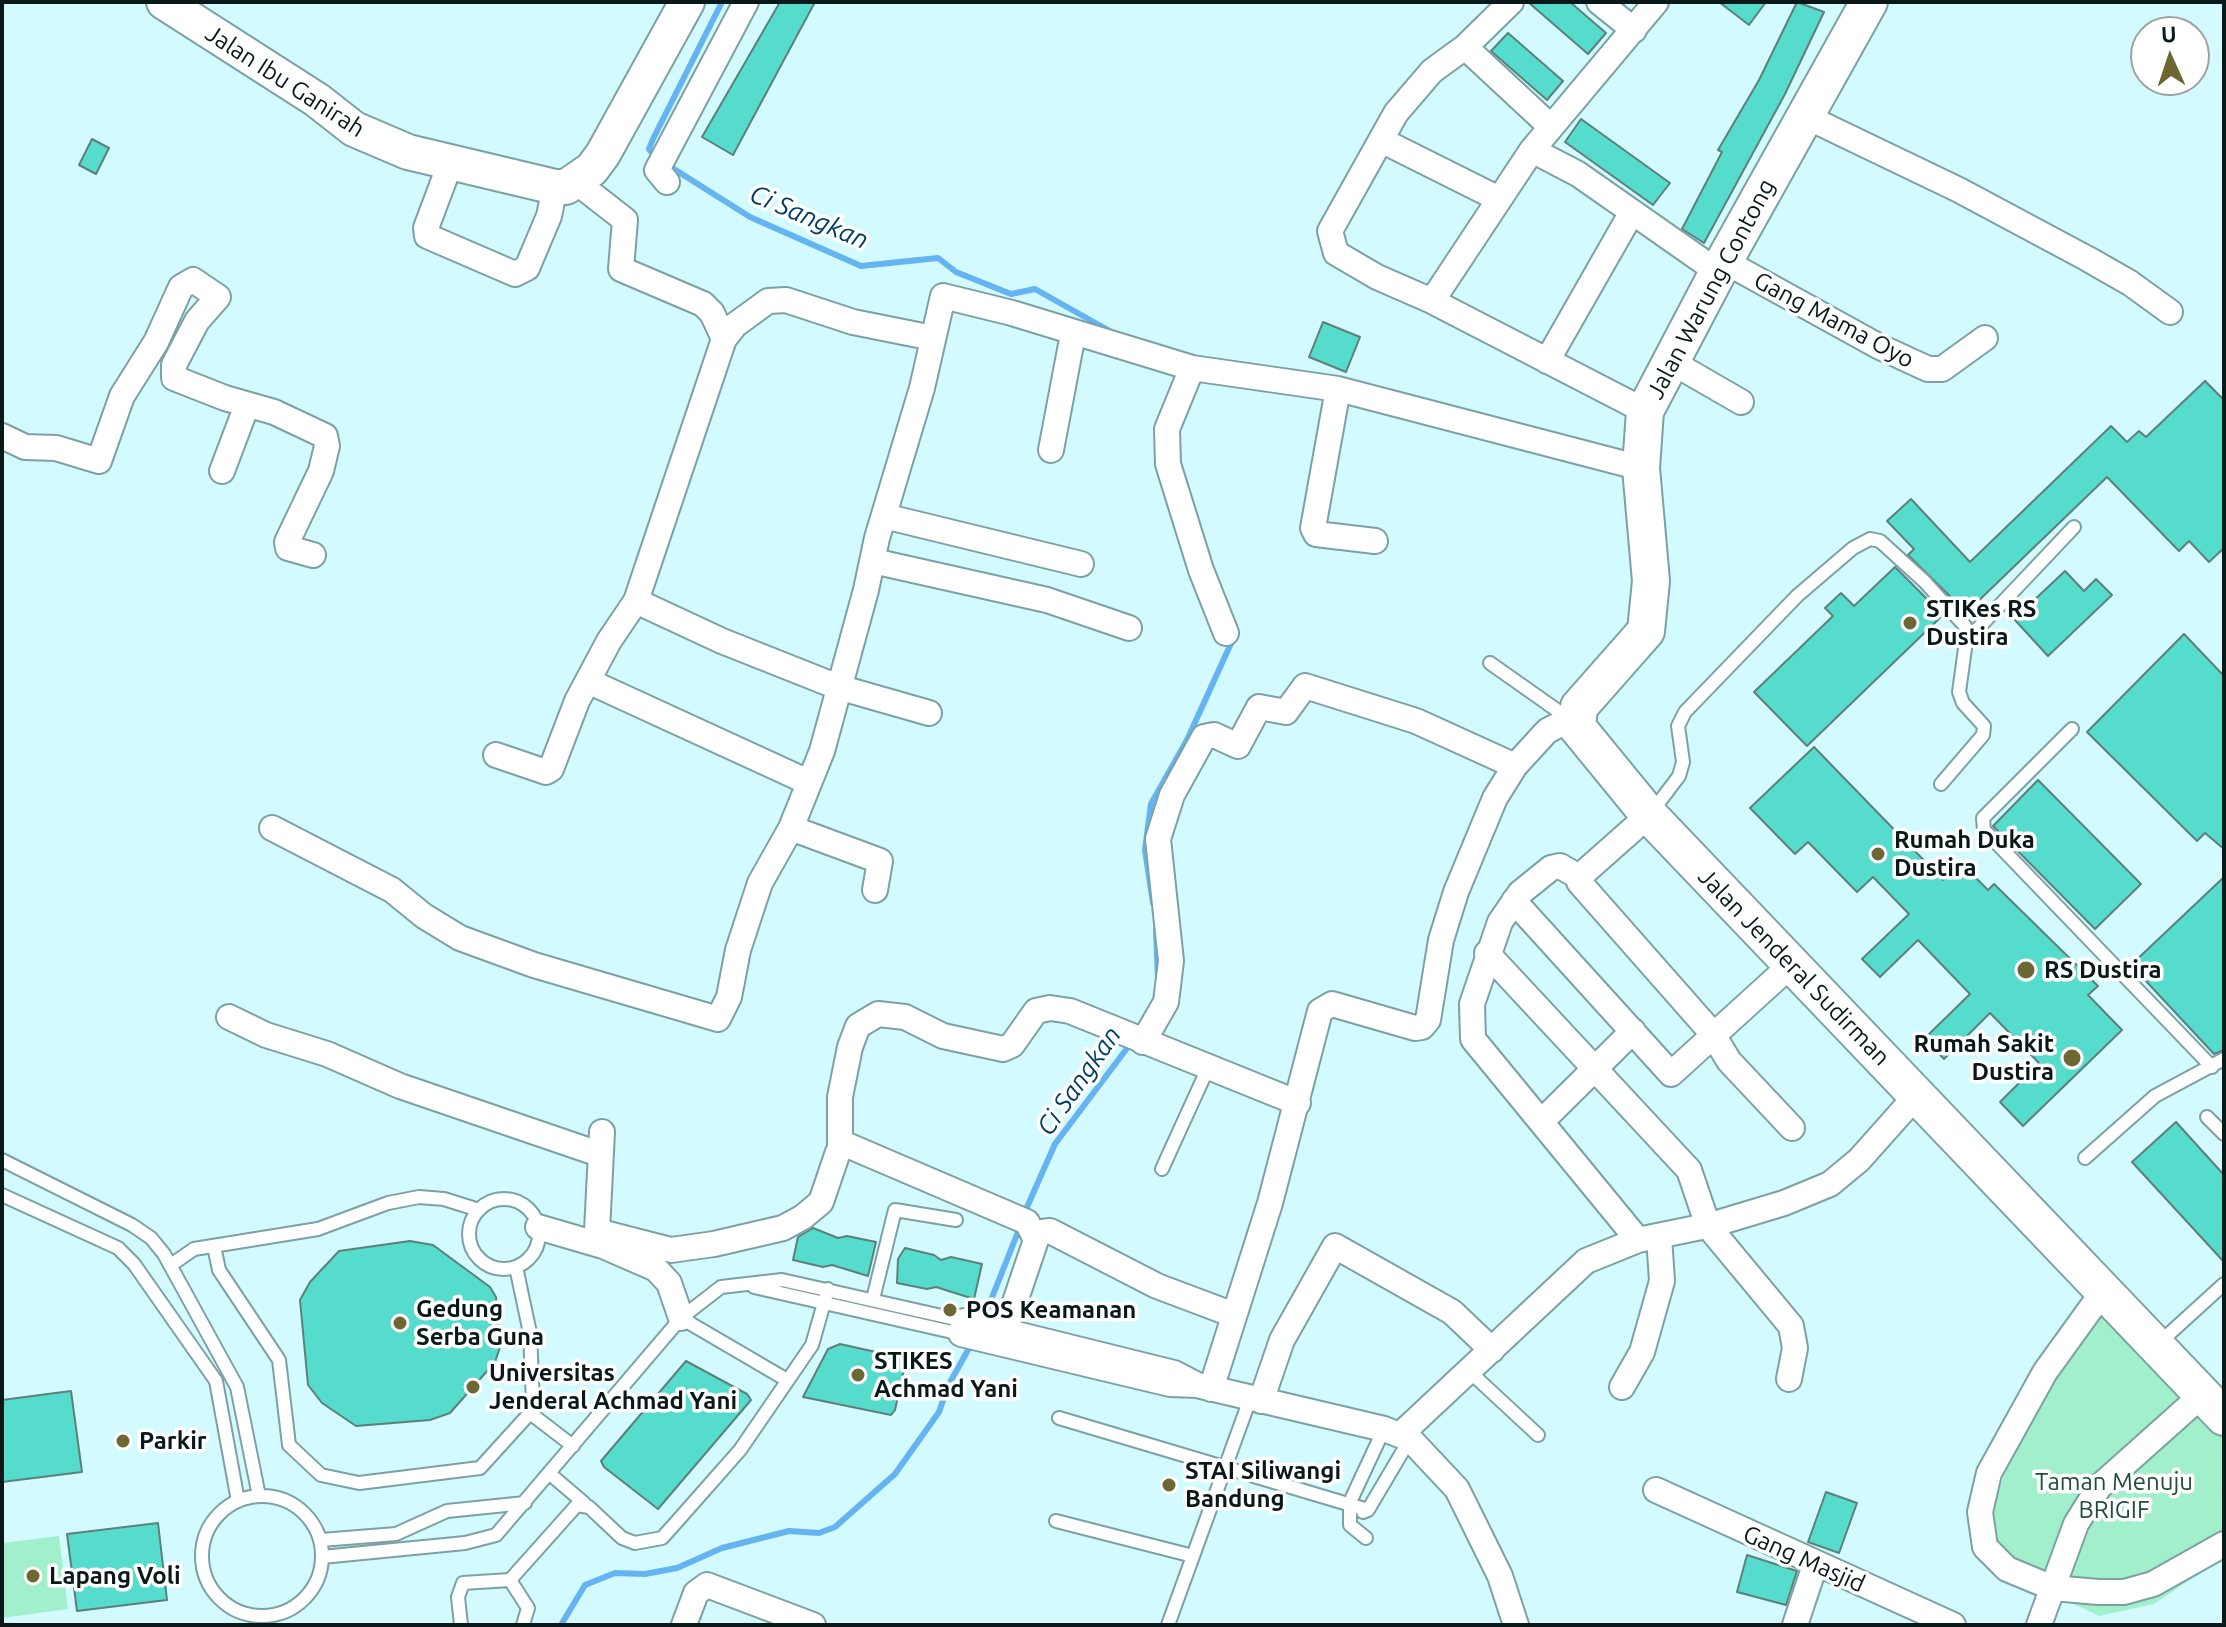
<!DOCTYPE html>
<html>
<head>
<meta charset="utf-8">
<style>
  body { margin:0 }
  #map { position:relative; width:2226px; height:1627px; overflow:hidden; background:#d3fbff; font-family:Ubuntu,sans-serif }
  canvas { display:block }
  .frame { position:absolute; inset:0; border:4px solid #091819; pointer-events:none }
  .north { position:absolute; left:2130px; top:16px; width:80px; height:80px; box-sizing:border-box; background:#fff; border:2px solid #9da3a3; border-radius:50%; rotate:357deg; font-size:22px; font-weight:700; line-height:32px; text-align:center; color:#091819 }
  .north::after { content:''; display:block; margin:auto; width:28px; height:36px; background:#6d6733; clip-path:polygon(50% 0,100% 100%,50% 72%,0 100%) }
</style>
</head>
<body>
<div id="map">
<canvas width="2226" height="1627"></canvas>
<div class="frame"></div>
<div class="north">U</div>
</div>
<script>
const g = document.querySelector('canvas').getContext('2d');
g.lineJoin = 'round';
function fillPath(path, color) { g.fillStyle = color; g.fill(path, 'evenodd'); }
const toPath = rows => new Path2D(rows.map(r => 'M' + r).join(''));
function trace(path, color, width, dash) { g.strokeStyle = color; g.lineWidth = width; g.lineCap = dash ? 'butt' : 'round'; g.setLineDash(dash || []); g.stroke(path); }
function drawText(font, color, halo, rows, align = 'center') {
  g.font = font + ' Ubuntu,sans-serif'; g.lineWidth = 7; g.setLineDash([]); g.textBaseline = 'middle'; g.strokeStyle = halo; g.fillStyle = color; for (const [text, x, y, turn = 0] of rows) {
    g.save(); g.translate(x, y); g.rotate((+turn || 0) * Math.PI / 180); g.textAlign = isNaN(turn) ? turn : align; if (halo) g.strokeText(text, 0, 0); g.fillText(text, 0, 0); g.restore();
  }
}
fillPath(toPath([
  [2108,1306,2224,1428,2224,1557,2154,1604,2099,1616,1991,1564,1987,1530,2009,1459,2051,1378],
  [59,1536,68,1609,2,1618,2,1543]
]), '#a1f0cb');
trace(toPath([
  [656,158,649,149,653,139,722,2],
  [666,164,750,217,861,266,938,258,956,272,1011,294,1035,289,1115,334],
  [1153,903,1145,850,1151,804,1187,740,1233,639],
  [1156,930,1158,979],
  [1023,1216,1055,1144,1131,1043],
  [983,1320,1020,1227],
  [561,1625,585,1585,615,1573,645,1574,677,1568,722,1548,789,1531,819,1533,835,1527,895,1474,939,1412,948,1386,973,1341]
]), '#66b3f1', 6);
const building = toPath([
  [780,2,815,2,733,155,702,137,780,2],
  [1528,2,1570,2,1606,33,1588,54,1528,2],
  [1719,2,1766,2,1749,25,1719,2],
  [1797,2,1824,12,1785,94,1704,243,1682,229,1722,152,1718,150,1759,80,1797,2],
  [1508,33,1563,81,1547,100,1491,51,1508,33],
  [1581,119,1670,183,1653,205,1565,142,1581,119],
  [92,139,109,148,96,174,79,165,92,139],
  [1323,322,1360,337,1346,372,1309,357,1323,322],
  [2205,381,2224,400,2224,548,2209,562,2189,541,2179,551,2107,477,1970,609,1959,599,1956,602,1908,555,1914,549,1887,521,1911,499,1970,562,2111,426,2127,442,2139,431,2146,437,2205,381],
  [1895,567,1943,615,1807,746,1754,692,1833,616,1825,608,1841,593,1854,606,1895,567],
  [2065,571,2084,591,2096,579,2112,595,2048,656,2014,619,2065,571],
  [2184,634,2224,676,2224,849,2205,833,2197,841,2087,732,2184,634],
  [1814,747,1943,880,1961,863,1988,890,1994,884,2098,986,2088,995,2122,1030,2023,1126,2000,1102,2039,1063,1990,1013,1944,1059,1924,1039,1970,994,1918,940,1880,977,1862,959,1909,914,1873,877,1857,892,1808,842,1795,854,1750,808,1814,747],
  [2038,780,2141,884,2095,929,1993,826,2038,780],
  [2224,877,2224,1050,2214,1054,2131,965,2224,877],
  [2176,1122,2224,1175,2224,1262,2132,1162,2176,1122],
  [813,1228,838,1238,847,1236,876,1242,868,1276,832,1265,823,1267,793,1260,798,1237,813,1228],
  [410,1241,433,1245,490,1287,496,1297,500,1347,495,1362,450,1413,430,1420,356,1426,322,1403,308,1385,300,1300,310,1282,339,1251,410,1241],
  [905,1248,934,1255,941,1260,951,1257,982,1264,974,1299,936,1287,927,1289,897,1283,898,1259,905,1248],
  [840,1344,903,1358,905,1365,895,1410,891,1415,803,1397,828,1349,840,1344],
  [686,1361,747,1394,751,1400,658,1509,604,1467,601,1461,686,1361],
  [71,1391,82,1472,2,1482,2,1400,71,1391],
  [1826,1492,1857,1503,1839,1553,1808,1542,1826,1492],
  [158,1523,167,1600,77,1611,67,1534,158,1523],
  [1747,1555,1797,1571,1786,1605,1737,1592,1747,1555]
]);
fillPath(building, '#56dccc');
trace(building, '#5c807a', 2);
const lane = toPath([
  [1967,640,2074,527],
  [1490,663,1568,718],
  [2072,729,1983,818,1984,830,2212,1067],
  [1651,813,1679,776,1683,762,1678,726,1685,712,1797,596,1853,548,1870,539,1880,541,1924,581,1965,626,1967,634,1959,692,1963,703,1984,726,1983,735,1941,784],
  [2207,1117,2224,1134],
  [2085,1158,2155,1096,2224,1059],
  [2,1160,132,1225,151,1238,164,1254,237,1387,259,1496],
  [1162,1169,1208,1068],
  [2,1195,118,1248,134,1264,216,1381,238,1501],
  '469 1234a35 35 0 1 1 70 0a35 35 0 1 1-70 0Z',
  [214,1246,219,1270,279,1360,289,1445,321,1475,359,1483,480,1468,530,1413,533,1403,530,1333,516,1267],
  [171,1265,194,1249,318,1229,388,1203,419,1197,444,1199,479,1210],
  [754,1287,961,1334],
  [873,1299,895,1210,956,1220],
  [681,1318,787,1380],
  [2158,1344,2224,1284],
  [1469,1371,1538,1435],
  [530,1413,573,1446],
  [1059,1418,1368,1510],
  [550,1474,584,1503],
  '202 1556a60 60 0 1 1 120 0a60 60 0 1 1-120 0Z',
  [1363,1512,1368,1510,1410,1439],
  [1056,1521,1193,1556],
  [1366,1538,1350,1525,1350,1502,1384,1429],
  [321,1540,396,1534,447,1511,525,1503],
  [322,1557,465,1543,496,1535,681,1318,721,1287,782,1280,964,1321],
  [461,1625,458,1597,463,1583,510,1580],
  [523,1625,528,1608,510,1580,577,1505,589,1507,622,1538,635,1543,662,1538,672,1527,740,1450,812,1345,828,1289],
  [1168,1625,1250,1399]
]);
const street = toPath([
  [1511,2,1465,47,1551,127],
  [1599,2,1634,30],
  [1805,116,1959,190,2088,259,2130,283,2170,312],
  [1381,140,1497,198],
  [1532,150,1578,174,1718,272],
  [450,164,426,228,427,236,515,274,527,268,549,216,555,187],
  [575,181,625,220,621,269,703,304,712,313,724,339],
  [667,182,657,170,746,2],
  [1724,261,1878,346,1928,369,1942,369,1985,338],
  [1432,301,1377,277,1336,253,1330,231,1396,113,1432,71,1465,47],
  [1547,361,1632,212],
  [1670,361,1741,402],
  [1192,368,1167,429,1168,464,1201,570,1226,633],
  [1338,389,1313,528,1316,534,1375,541],
  [1645,411,1432,301,1532,150,1656,2],
  [2,436,25,447,56,448,99,461,122,396,156,342,181,287,193,280,218,297,197,321,174,365,174,378,225,398,274,412,325,436,327,446,321,471,287,542,288,548,313,555],
  [1051,450,1073,334],
  [222,471,247,405],
  [884,516,1081,564],
  [873,561,1047,600,1129,628],
  [636,601,722,641,838,687,929,713],
  [588,681,808,782],
  [496,755,546,772,551,769,577,701,609,641,636,601,724,339,735,325,768,301,786,300,853,322,933,338],
  [272,828,392,890,424,916,460,938,534,965,718,1019,729,997,738,950,760,883,791,828,822,751,866,590,877,538,922,388,943,296,1012,313,1192,368,1338,389,1641,468],
  [791,828,880,861,875,890],
  [1579,877,1649,815],
  [1514,901,1671,1074,1792,964],
  [1487,953,1689,1170,1708,1226,1791,1326,1795,1348,1789,1379],
  [229,1017,266,1035,327,1054,400,1086,599,1154],
  [1143,1042,1166,1002,1171,961,1158,839,1172,795,1204,737,1214,735,1238,746,1259,707,1286,712,1305,686,1416,721,1515,766],
  [1542,1121,1633,1031],
  [602,1132,597,1231,671,1250,714,1244,783,1228,803,1217,821,1202,838,1152,847,1145,1027,1222,1036,1240,1001,1343],
  [840,1148,840,1097,850,1047,858,1026,878,1014,905,1017,943,1036,1003,1049,1012,1045,1036,1011,1050,1008,1070,1011,1298,1103],
  [538,1227,603,1246,656,1269,669,1283,681,1318],
  [1035,1233,1050,1231,1157,1286,1234,1315],
  [1638,1240,1473,1039,1472,1004,1500,922,1520,893,1551,868,1560,866,1579,877,1579,882,1712,1033,1729,1061,1792,1128],
  [2102,1293,2045,1372,1989,1473,1980,1512,1985,1547,2007,1569,2053,1588,2098,1592,2124,1592,2153,1584,2224,1544],
  [1197,1385,1174,1373,964,1321,961,1334,1170,1384,1197,1385,1384,1429,1410,1439,1457,1489,1500,1576,1516,1625],
  [1622,1387,1642,1352,1662,1281,1659,1237],
  [1211,1389,1270,1203,1320,1011,1332,1004,1415,1028,1422,1027,1428,1020,1441,940,1456,892,1495,798,1515,766,1547,731,1576,716],
  [1261,1401,1282,1340,1335,1246,1452,1312,1492,1350],
  [1400,1435,1586,1261,1638,1240,1711,1225,1784,1203,1830,1184,1859,1160,1916,1096],
  [1656,1490,1953,1625],
  [684,1625,696,1593,707,1585,813,1625],
  [1795,1625,1815,1565],
  [2039,1625,2076,1524,2099,1487,2202,1395]
]);
const secondary = toPath([
  [164,2,317,100,354,129,408,152,555,187,566,187,592,169,603,154,687,2]
]);
const primary = toPath([
  [1869,2,1718,272,1645,411,1641,468,1651,581,1646,631,1579,707,1577,727,1649,815,2224,1417]
]);
trace(lane, '#7ca1a5', 16);
trace(street, '#7ca1a5', 28);
trace(secondary, '#7ca1a5', 38);
trace(primary, '#7ca1a5', 40);
trace(lane, '#fff', 12);
trace(street, '#fff', 24);
trace(secondary, '#fff', 34);
trace(primary, '#fff', 36);
for (const [x, y, r, color] of [
  [1910,623,8,"#6d6733"],
  [1878,854,8,"#6d6733"],
  [2026,970,10,"#6d6733"],
  [2072,1058,10,"#6d6733"],
  [950,1310,8,"#6d6733"],
  [400,1323,8,"#6d6733"],
  [858,1375,8,"#6d6733"],
  [473,1387,8,"#6d6733"],
  [123,1441,8,"#6d6733"],
  [1169,1485,8,"#6d6733"],
  [33,1576,8,"#6d6733"]
]) { const dot = new Path2D(); dot.arc(x, y, r, 0, 2 * Math.PI); g.fillStyle = color; g.fill(dot); trace(dot, '#fff', 3); }
drawText('24px', '#091819', '#fff', [
  ["Jalan Ibu Ganirah",285,81,33],
  ["Jalan Warung Contong",1711,289,-62],
  ["Gang Mama Oyo",1834,320,28],
  ["Jalan Jenderal Sudirman",1794,967,46],
  ["Gang Masjid",1804,1559,24]
]);
drawText('bold 24px', '#091819', '#fff', [
  ["STIKes RS",1926,609],
  ["Dustira",1926,637],
  ["Rumah Duka",1894,840],
  ["Dustira",1894,868],
  ["RS Dustira",2044,970],
  ["Rumah Sakit",2054,1044,"right"],
  ["Dustira",2054,1072,"right"],
  ["Gedung",416,1309],
  ["Serba Guna",416,1337],
  ["POS Keamanan",966,1310],
  ["STIKES",874,1361],
  ["Achmad Yani",874,1389],
  ["Universitas",489,1373],
  ["Jenderal Achmad Yani",489,1401],
  ["Parkir",139,1441],
  ["STAI Siliwangi",1185,1471],
  ["Bandung",1185,1499],
  ["Lapang Voli",49,1576]
], 'left');
drawText('24px', '#214e3b', '#fff', [
  ["Taman Menuju",2114,1482],
  ["BRIGIF",2114,1510]
]);
drawText('italic 26px', '#003d65', '#fff', [
  ["Ci Sangkan",809,217,23],
  ["Ci Sangkan",1079,1081,-55]
]);
</script>
</body>
</html>
